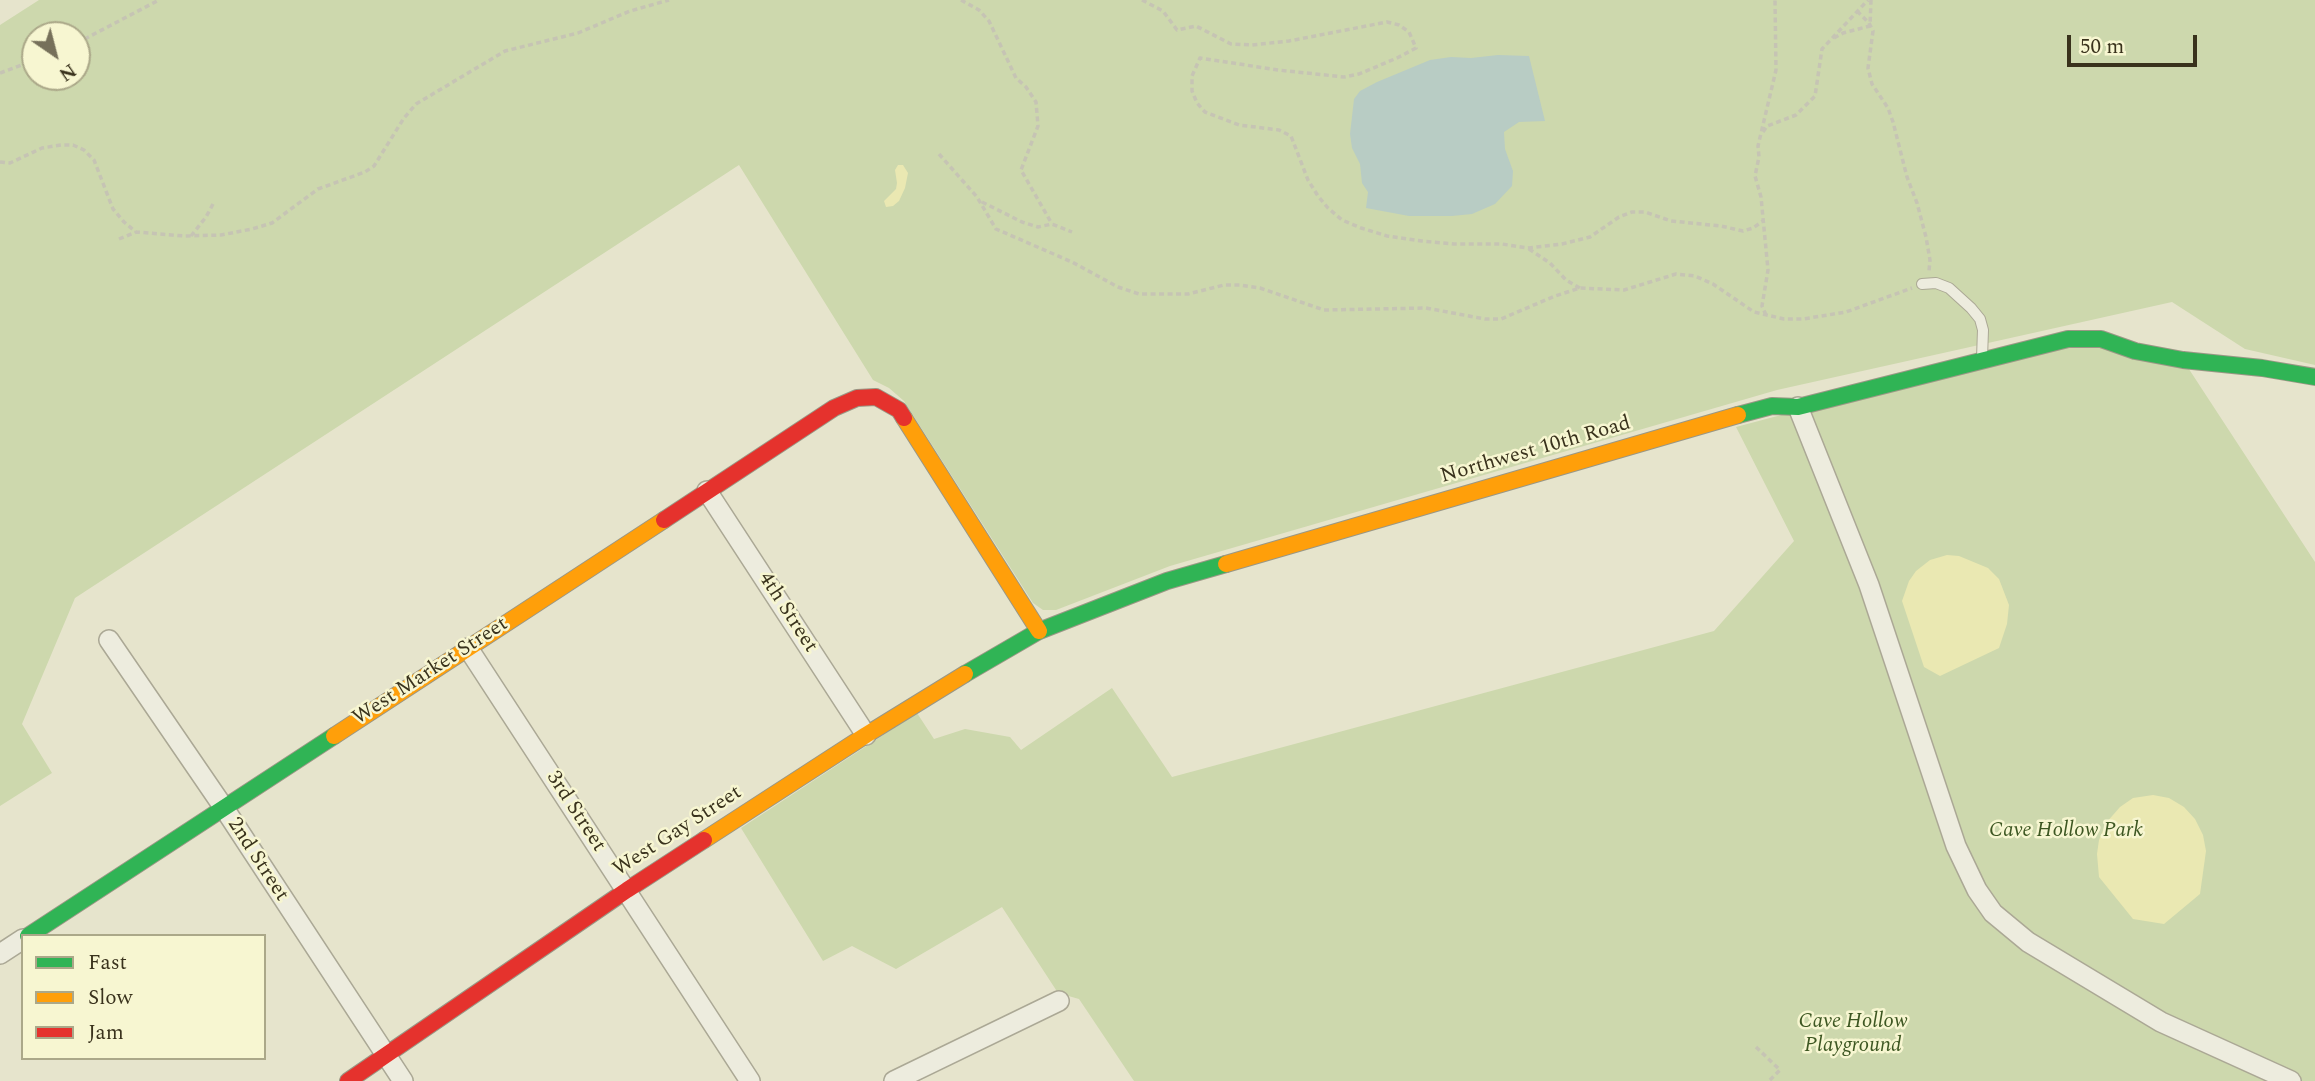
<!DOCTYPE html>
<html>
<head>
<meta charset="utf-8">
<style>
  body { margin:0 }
  #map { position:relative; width:2315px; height:1081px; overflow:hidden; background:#e6e4cc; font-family:Spectral,serif }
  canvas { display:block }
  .legend { position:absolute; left:21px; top:934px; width:245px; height:126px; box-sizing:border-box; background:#f7f6d1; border:2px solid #aba889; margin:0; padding:9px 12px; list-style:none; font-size:21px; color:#39321c }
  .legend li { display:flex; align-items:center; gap:14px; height:35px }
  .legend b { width:35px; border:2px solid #aba889 }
  .north { position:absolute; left:21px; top:21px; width:70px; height:70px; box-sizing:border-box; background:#f7f6d1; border:2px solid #aba889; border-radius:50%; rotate:145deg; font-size:19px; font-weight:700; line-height:28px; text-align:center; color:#39321c }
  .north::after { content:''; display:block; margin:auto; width:24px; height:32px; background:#76705a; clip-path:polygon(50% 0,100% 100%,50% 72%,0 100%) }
  .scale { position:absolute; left:2067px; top:35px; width:130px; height:32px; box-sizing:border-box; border:4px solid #39321c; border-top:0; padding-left:9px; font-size:21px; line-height:24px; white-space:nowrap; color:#39321c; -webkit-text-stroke:5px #f7f6d1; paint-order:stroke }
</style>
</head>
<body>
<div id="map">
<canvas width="2315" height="1081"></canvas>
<ul class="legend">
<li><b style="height:9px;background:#30b455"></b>Fast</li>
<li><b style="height:9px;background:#ff9f0a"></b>Slow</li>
<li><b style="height:9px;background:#e5322d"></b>Jam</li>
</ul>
<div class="north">N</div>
<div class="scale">50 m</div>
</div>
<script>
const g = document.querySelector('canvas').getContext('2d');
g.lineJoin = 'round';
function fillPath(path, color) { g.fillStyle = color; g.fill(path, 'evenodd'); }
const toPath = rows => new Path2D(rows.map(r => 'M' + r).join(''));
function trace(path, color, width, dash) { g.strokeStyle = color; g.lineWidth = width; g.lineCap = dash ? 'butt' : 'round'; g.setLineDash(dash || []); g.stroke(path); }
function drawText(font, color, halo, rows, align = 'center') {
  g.font = font + ' Spectral,serif'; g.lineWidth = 5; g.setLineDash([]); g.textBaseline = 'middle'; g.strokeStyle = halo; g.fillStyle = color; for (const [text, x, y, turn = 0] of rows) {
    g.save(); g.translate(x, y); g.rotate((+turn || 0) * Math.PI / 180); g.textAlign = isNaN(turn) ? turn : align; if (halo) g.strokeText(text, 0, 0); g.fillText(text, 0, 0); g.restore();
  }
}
fillPath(toPath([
  [39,0,2315,0,2315,365,2245,349,2172,302,1777,390,1170,566,1056,610,1043,610,1033,603,904,401,889,388,873,380,739,165,75,598,22,724,52,773,0,806,0,25],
  [35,35,77,35,77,77,35,77],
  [2068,339,2183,360,2315,562,2315,1081,1134,1081,1079,999,1058,993,1002,907,896,969,852,946,823,961,741,828,917,713,934,739,965,729,1010,737,1021,750,1112,688,1172,777,1714,631,1794,541,1736,427]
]), '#cdd8ad');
fillPath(toPath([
  [898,165,903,165,908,173,905,188,899,201,893,206,886,207,884,201,896,189,897,183,895,170],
  [1947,555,1959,556,1988,568,1999,579,2009,605,2007,624,1999,648,1940,676,1924,667,1902,601,1909,581,1916,571,1930,560],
  [2153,795,2169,798,2184,807,2195,819,2203,835,2206,851,2200,894,2164,924,2133,919,2099,877,2097,854,2099,840,2106,823,2120,807,2133,798]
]), '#eae8b2');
fillPath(toPath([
  [1498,55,1529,56,1545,121,1519,122,1504,132,1505,149,1513,171,1512,186,1495,204,1472,214,1452,216,1409,216,1366,208,1368,192,1362,183,1360,164,1352,148,1350,134,1354,99,1360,91,1377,82,1430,60,1451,57,1471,58]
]), '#b8ccc4');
const lane = toPath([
  [1922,284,1936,283,1949,288,1971,308,1980,319,1983,330,1982,358]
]);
const street = toPath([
  [1798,407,1869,585,1956,846,1977,890,1993,913,2028,942,2161,1022,2291,1081],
  [707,491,866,735],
  [109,640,224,808,403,1081],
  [468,648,750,1081],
  [0,954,23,939],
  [894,1081,1059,1001]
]);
const fast = toPath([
  [1738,415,1772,406,1798,407,2068,339,2101,339,2135,351,2183,360,2262,368,2315,377],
  [965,674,1039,631,1167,581,1226,564],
  [28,936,334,736]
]);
const slow = toPath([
  [904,418,1039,631],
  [1226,564,1738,415],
  [334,736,664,520],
  [704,840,866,735,965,674]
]);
const jam = toPath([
  [664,520,834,408,857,398,876,397,899,410,904,418],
  [348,1081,627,890,704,840]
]);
trace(lane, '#aba895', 12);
trace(street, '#aba895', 22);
trace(fast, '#9a9785', 18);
trace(slow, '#9a9785', 18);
trace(jam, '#9a9785', 18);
trace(toPath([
  [961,0,979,10,989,21,1016,78,1026,87,1036,102,1038,126,1021,170,1052,224],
  [1142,0,1163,11,1177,30,1196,26,1231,44,1252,45,1289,41,1387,22,1399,25,1409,32,1416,48,1397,58,1359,74,1344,77,1278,70,1200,58,1192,76,1192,91,1197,103,1205,112,1239,125,1279,130,1291,136,1308,180,1318,196,1328,208,1342,220,1361,228,1387,236,1422,241,1454,244,1502,244,1528,248,1562,244,1590,237,1619,217,1632,212,1645,212,1671,221,1721,226,1743,231,1753,228,1763,221],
  [1857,11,1869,23,1873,31,1868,68,1872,84,1888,108,1893,122,1907,177,1917,203,1926,237,1930,260,1929,271],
  [1834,38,1843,33,1870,26,1871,0],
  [77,43,159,0],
  [0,73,35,60],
  [1763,132,1767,126,1796,115,1815,96,1822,49,1868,0],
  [939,154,977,197,996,229,1072,262,1118,287,1139,294,1188,294,1224,285,1240,285,1260,288,1324,310,1426,308,1485,319,1501,319,1555,296,1580,288,1624,290,1676,274,1695,276,1713,284,1754,312,1784,319,1803,319,1846,312,1912,288],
  [0,162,10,163,42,148,61,145,73,145,84,150,94,160,113,209,124,222,136,232,184,236,221,235,252,229,272,223,318,189,365,172,374,166,404,118,416,104,505,51,578,33,630,11,669,0],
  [982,202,1022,222,1038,227,1052,224,1072,232],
  [191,236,206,217,213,204],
  [119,239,136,232],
  [1529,249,1550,263,1566,280,1580,288],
  [1766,315,1762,306,1768,270,1761,197,1755,176,1759,157,1758,146,1776,70,1775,0],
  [1756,1047,1780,1070,1769,1081]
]), '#c6c4b4', 3.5, [5, 3.5]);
trace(lane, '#edecde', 10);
trace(street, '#edecde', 19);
trace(fast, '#30b455', 16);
trace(slow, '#ff9f0a', 16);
trace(jam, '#e5322d', 16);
drawText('21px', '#39321c', '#f7f6d1', [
  ["Northwest 10th Road",1536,451,-16],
  ["4th Street",787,613,57],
  ["West Market Street",431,672,-33],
  ["3rd Street",575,812,57],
  ["West Gay Street",678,832,-33],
  ["2nd Street",257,860,57]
]);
drawText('italic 21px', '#3d5722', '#f7f6d1', [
  ["Cave Hollow Park",2066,832],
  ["Cave Hollow",1853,1023],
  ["Playground",1853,1047]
]);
</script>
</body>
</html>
